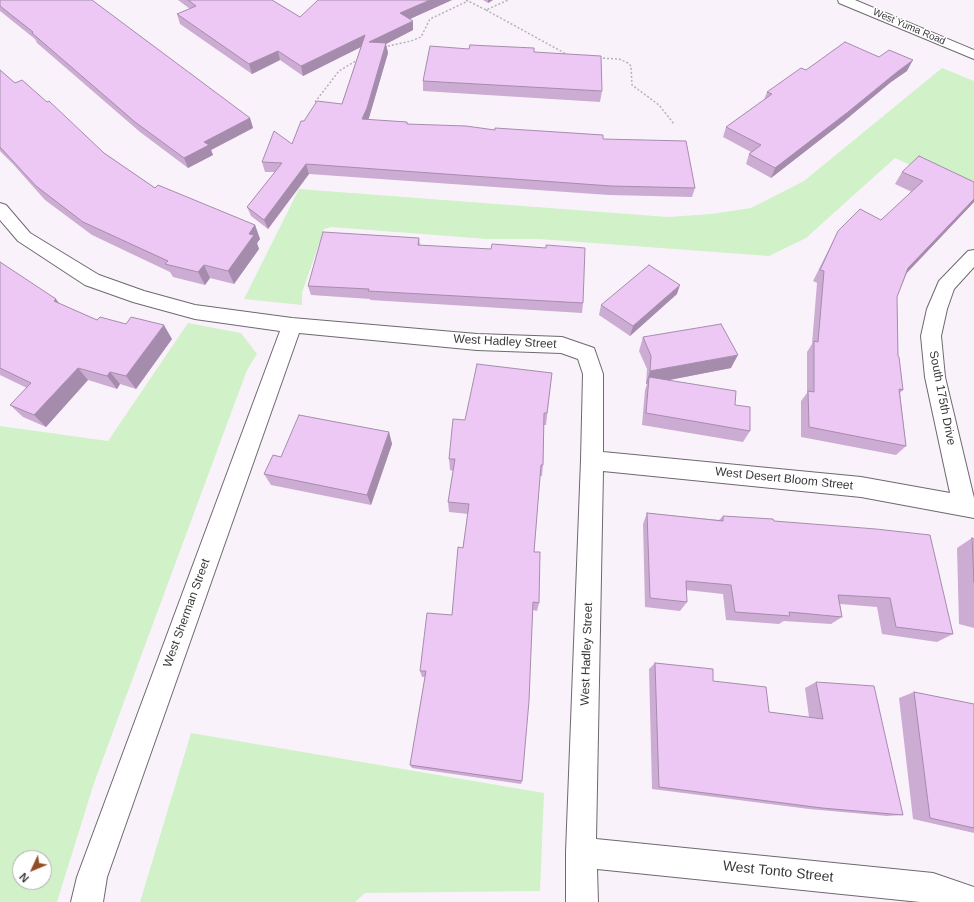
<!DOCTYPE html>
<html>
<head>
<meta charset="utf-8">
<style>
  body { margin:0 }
  #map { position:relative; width:974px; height:902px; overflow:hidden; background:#faf2fb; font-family:Arial,sans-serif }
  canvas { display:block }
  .north { position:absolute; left:12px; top:850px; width:40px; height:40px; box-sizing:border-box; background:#fff; border:1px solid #b0afb1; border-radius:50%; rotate:226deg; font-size:11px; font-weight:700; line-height:16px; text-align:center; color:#3a373b }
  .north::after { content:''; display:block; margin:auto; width:14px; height:18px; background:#934d25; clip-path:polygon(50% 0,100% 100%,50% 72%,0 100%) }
</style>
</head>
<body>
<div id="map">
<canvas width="974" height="902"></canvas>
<div class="north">N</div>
</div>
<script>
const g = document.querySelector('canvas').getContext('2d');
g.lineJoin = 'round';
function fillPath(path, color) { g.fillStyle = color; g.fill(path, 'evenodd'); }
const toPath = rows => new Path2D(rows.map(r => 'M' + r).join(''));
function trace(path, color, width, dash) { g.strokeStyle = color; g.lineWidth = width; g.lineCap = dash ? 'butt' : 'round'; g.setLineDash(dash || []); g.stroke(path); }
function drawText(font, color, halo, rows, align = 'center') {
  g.font = font + ' Arial,sans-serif'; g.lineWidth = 3; g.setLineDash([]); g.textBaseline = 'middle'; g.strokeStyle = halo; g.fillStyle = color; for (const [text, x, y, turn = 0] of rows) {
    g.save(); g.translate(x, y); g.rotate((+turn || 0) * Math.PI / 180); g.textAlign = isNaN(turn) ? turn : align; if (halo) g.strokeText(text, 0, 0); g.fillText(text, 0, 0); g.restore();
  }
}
fillPath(toPath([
  [942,68,974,81,974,195,895,158,806,238,769,256,539,239,487,239,331,227,324,229,302,293,302,305,244,299,299,189,668,217,711,214,751,208,804,181],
  [188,323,241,333,257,354,247,370,94,783,57,902,0,902,0,426,108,441],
  [20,858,44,858,44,882,20,882],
  [191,733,544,793,540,891,365,893,355,902,140,902]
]), '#d1f1c9');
const minor = toPath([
  [0,203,6,205,30,233,99,275,144,291,195,305,292,318,477,334,562,337,594,348,603,374,603,452,861,477,950,493,925,377,921,336,927,309,939,281,968,251,974,250,974,267,954,289,947,309,941,336,945,377,974,498,974,518,861,497,603,471,596,839,933,873,974,887,974,902,920,902,597,869,598,902,566,902,566,852,581,460,583,374,578,359,561,353,477,350,299,333,107,877,103,902,71,902,77,877,280,331,195,319,133,302,85,285,18,241,0,220,0,203]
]);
const secondary = toPath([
  [838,0,855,0,974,50,974,59,839,3,838,0]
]);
trace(minor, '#6f6870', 2);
trace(secondary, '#6f6870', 2);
trace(toPath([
  [466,0,486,10,508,0],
  [486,10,568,55],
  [384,47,411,41,421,37,430,19,468,1],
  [599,58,619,59,628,63,631,66,632,85,659,105,674,124],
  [315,102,339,71,359,59]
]), '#b6b0b7', 1.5, [2, 2]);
fillPath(minor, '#fff');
fillPath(secondary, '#fff');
fillPath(toPath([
  [0,0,250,118,253,128,211,150,213,155,188,168,140,132,37,43,35,39,0,11],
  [178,0,272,0,300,17,452,0,410,19,413,30,386,44,388,53,368,120,407,124,603,139,695,188,692,197,609,195,309,174,268,229,251,216,247,207,275,172,265,172,262,162,292,144,304,121,342,104,361,47,303,76,280,60,252,74,180,24,177,14,190,9],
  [483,0,493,0,488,3],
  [469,49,534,52,602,91,600,102,423,91,423,81],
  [879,57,907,71,891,82,843,122,771,178,746,164,749,154,751,152,723,137,726,127,764,100,767,92,806,70],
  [0,70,15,83,104,153,155,188,255,225,260,239,257,243,259,249,234,284,210,278,205,285,173,277,170,272,92,235,45,200,13,164,0,151],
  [902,172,974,182,974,202,907,273,897,297,898,356,903,390,900,393,906,446,896,455,801,437,801,401,807,393,807,352,812,344,817,283,813,281,838,231,881,220,912,192,895,184],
  [419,238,420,245,583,303,582,313,370,300,370,299,311,295,308,286],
  [0,262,59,304,97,320,172,339,136,389,120,384,117,389,88,380,46,427,23,417,10,405,27,388,0,375],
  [677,294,630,336,599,315,601,305],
  [643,337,731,368,668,380,735,405,750,431,743,442,642,425,645,390,647,384,646,384,647,369,639,351],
  [552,373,546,425,544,425,543,465,542,476,540,476,534,552,539,603,537,611,533,610,522,781,521,784,412,768,410,765,425,677,422,677,420,671,452,615,468,514,449,512,448,502,453,471,450,470,449,459,465,420],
  [389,432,392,444,371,505,271,485,264,474,281,457],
  [647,513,719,520,723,516,774,521,953,634,937,642,882,634,877,607,840,604,842,617,831,624,784,621,779,624,726,620,723,594,686,590,687,602,680,611,645,607,643,524],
  [972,538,974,539,974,628,959,624,957,548],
  [655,663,713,681,769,712,809,717,805,688,816,682,903,815,887,816,809,809,652,789,649,669],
  [914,692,974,704,974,833,913,819,899,698]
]), '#ccacd3');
fillPath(toPath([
  [430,0,452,0,401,23,400,13],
  [488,0,493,0,488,3],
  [413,21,413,30,386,44,388,53,369,118,363,129,362,119,369,42],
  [365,35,367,44,303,76,301,66],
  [278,51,280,60,252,74,249,64],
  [913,60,907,71,891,82,843,122,771,178,775,168,897,72],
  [250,118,253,128,211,150,213,155,188,168,184,158,204,142],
  [306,164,309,174,268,229,264,220],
  [974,199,974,202,900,280,908,268],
  [255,225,260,239,257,243,259,249,234,284,228,271,249,234],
  [204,265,210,278,205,285,198,272],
  [680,285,677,294,630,336,633,326],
  [56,299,66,313,54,301],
  [164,325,172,339,136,389,126,376],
  [738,355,731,368,649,384,649,377,647,384,646,384,650,371],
  [78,368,88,380,46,427,34,415],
  [110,372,120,384,117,389,107,376],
  [389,432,392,444,371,505,367,495]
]), '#a68cac');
const building = toPath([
  [0,0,92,0,250,118,204,142,209,145,184,158,135,122,32,33,33,32,0,6,0,0],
  [188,0,272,0,300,17,318,0,430,0,400,13,413,21,369,42,386,43,367,108,362,119,407,122,407,124,466,126,495,130,495,128,603,135,603,139,686,141,695,188,611,186,306,164,264,220,247,207,282,163,262,162,274,131,292,144,301,121,304,121,317,101,342,104,365,35,301,66,278,51,249,64,177,14,196,6,188,0],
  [845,42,879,57,889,50,913,60,897,72,848,112,775,168,749,154,761,145,726,127,772,94,767,92,801,68,806,70,845,42],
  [470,45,534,48,534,52,601,56,602,91,423,81,430,46,469,49,470,45],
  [0,70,15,83,22,80,47,102,49,101,104,153,155,188,158,185,255,225,249,234,254,235,228,271,204,265,198,272,165,264,168,261,83,222,36,186,0,147,0,70],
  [919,156,974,182,974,199,908,268,897,297,898,356,899,357,903,390,899,389,906,446,809,427,808,391,814,392,814,341,818,342,824,271,820,270,838,231,860,209,881,220,923,181,902,172,919,156],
  [323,232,419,238,418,245,491,249,492,244,546,248,546,245,585,248,583,303,368,291,369,289,308,286,323,232],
  [0,262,56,299,54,301,97,320,100,317,126,324,131,317,164,325,126,376,110,372,107,376,78,368,34,415,10,405,31,383,0,368,0,262],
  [649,265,680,285,633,326,601,305,649,265],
  [721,324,738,355,650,371,651,356,643,337,721,324],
  [477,364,552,373,547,413,544,413,543,465,541,465,534,552,540,552,539,603,533,602,529,701,522,781,410,765,426,671,420,671,427,613,452,615,458,547,463,548,469,504,448,502,455,459,449,459,453,419,465,420,477,364],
  [649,377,736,391,735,405,750,407,750,431,646,413,649,377],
  [299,415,389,432,367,495,264,474,273,455,281,457,299,415],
  [647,513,723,521,723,516,773,519,774,521,876,529,930,535,953,634,896,627,890,598,838,595,842,617,789,612,790,616,735,612,731,585,686,581,687,602,650,598,647,513],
  [972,538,974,539,974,583,972,538],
  [655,663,713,669,713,681,766,687,769,712,823,719,816,682,874,686,903,815,822,808,659,787,655,663],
  [914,692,974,704,974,828,930,818,914,692]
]);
fillPath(building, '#edc8f5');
trace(building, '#a68cac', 1);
drawText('10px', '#3a373b', '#fff', [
  ["West Yuma Road",909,27,23]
]);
drawText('12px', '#3a373b', '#fff', [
  ["West Hadley Street",505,342,3],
  ["South 175th Drive",942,398,79],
  ["West Desert Bloom Street",784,479,6],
  ["West Sherman Street",187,613,-70],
  ["West Hadley Street",587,654,-88]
]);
drawText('14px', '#3a373b', '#fff', [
  ["West Tonto Street",778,872,6]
]);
</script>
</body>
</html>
